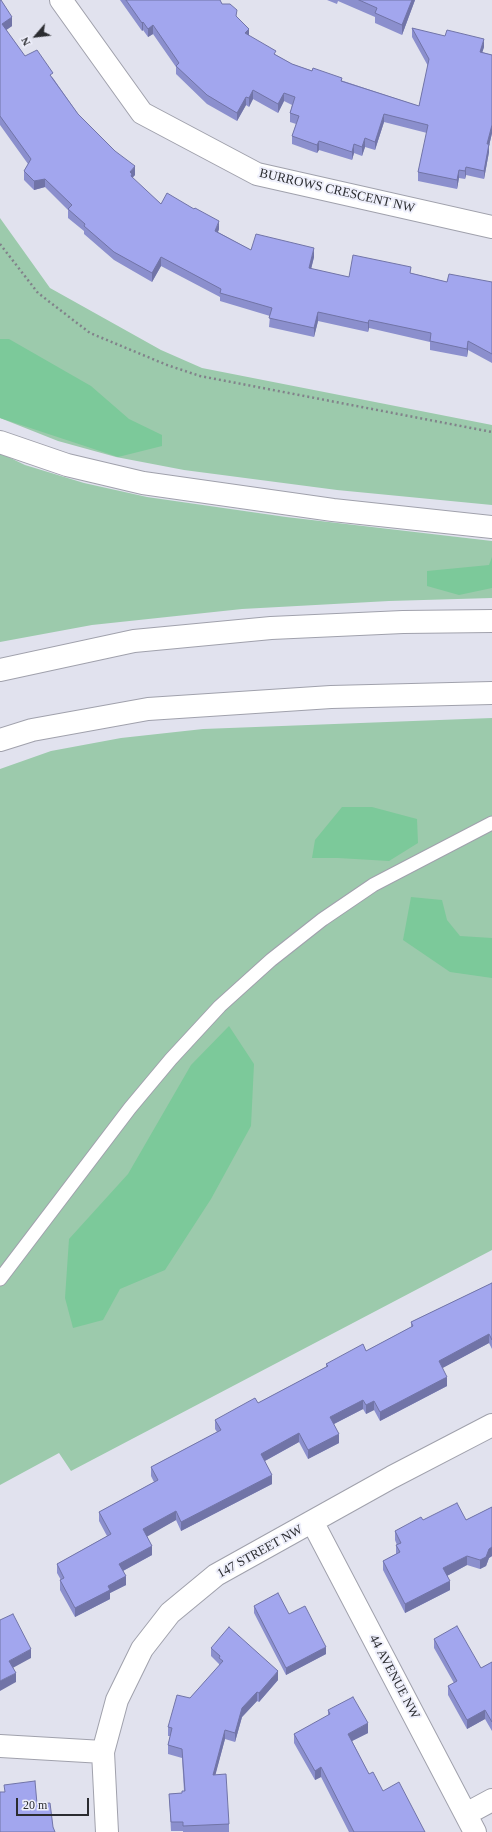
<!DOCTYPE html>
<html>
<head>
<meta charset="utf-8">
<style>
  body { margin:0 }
  #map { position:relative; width:492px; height:1832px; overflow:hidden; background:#e1e2ee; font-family:Georgia,serif }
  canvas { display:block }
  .north { position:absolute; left:16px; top:16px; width:40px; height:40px; -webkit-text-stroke:3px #eeeffb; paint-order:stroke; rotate:242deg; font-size:11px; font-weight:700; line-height:16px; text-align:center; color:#2b2c30 }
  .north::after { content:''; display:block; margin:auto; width:14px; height:18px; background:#2b2c30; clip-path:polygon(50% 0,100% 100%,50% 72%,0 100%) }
  .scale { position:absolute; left:16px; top:1798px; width:73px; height:18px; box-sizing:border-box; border:2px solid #2b2c30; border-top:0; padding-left:5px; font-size:12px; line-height:14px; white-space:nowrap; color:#2b2c30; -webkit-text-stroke:3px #eeeffb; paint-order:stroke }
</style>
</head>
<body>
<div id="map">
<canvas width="492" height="1832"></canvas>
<div class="north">N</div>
<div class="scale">20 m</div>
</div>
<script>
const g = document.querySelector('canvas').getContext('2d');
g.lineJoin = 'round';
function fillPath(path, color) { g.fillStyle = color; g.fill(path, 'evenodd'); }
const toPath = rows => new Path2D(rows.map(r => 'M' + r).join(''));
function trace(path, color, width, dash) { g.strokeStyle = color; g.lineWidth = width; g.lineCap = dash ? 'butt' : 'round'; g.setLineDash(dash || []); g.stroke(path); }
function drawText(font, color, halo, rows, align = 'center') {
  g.font = font + ' Georgia,serif'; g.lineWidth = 4; g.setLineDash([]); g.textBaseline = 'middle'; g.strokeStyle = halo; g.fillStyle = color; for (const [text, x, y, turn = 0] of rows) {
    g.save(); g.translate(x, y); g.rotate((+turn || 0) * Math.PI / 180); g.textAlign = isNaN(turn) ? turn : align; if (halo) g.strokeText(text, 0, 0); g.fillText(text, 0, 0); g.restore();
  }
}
fillPath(toPath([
  [0,218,50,288,161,350,202,368,492,425,492,505,337,490,184,470,116,457,58,441,0,418],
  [0,453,25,465,84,483,147,497,286,517,492,541,492,598,389,601,242,609,92,625,0,642],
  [492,718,492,1250,71,1471,59,1453,0,1485,0,769,51,751,121,738,203,729]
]), '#9ccaac');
fillPath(toPath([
  [0,339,9,339,91,386,129,419,162,435,162,446,118,457,0,418],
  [492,557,492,588,459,595,427,586,427,571,489,565],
  [342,807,372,807,417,819,418,843,389,861,338,858,312,858,315,840],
  [411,897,442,900,447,920,460,936,492,938,492,978,450,972,403,940],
  [229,1026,254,1064,251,1126,211,1199,165,1270,120,1289,103,1320,73,1328,65,1298,69,1239,128,1174,191,1065]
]), '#7cc99a');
const lane = toPath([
  [0,1279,130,1108,171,1059,220,1006,271,960,323,919,373,885,492,823]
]);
const street = toPath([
  [61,0,142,113,257,174,492,227],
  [313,1523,475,1832],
  [0,1746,103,1752],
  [466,1814,492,1800],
  [107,1832,103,1752,117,1700,142,1649,170,1613,216,1575,392,1477,492,1425]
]);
const highway = toPath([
  [0,442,67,465,143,483,333,510,492,527],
  [0,670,134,641,271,628,403,622,492,621],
  [0,740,32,730,148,709,331,697,492,693]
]);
trace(lane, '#a0a1ac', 15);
trace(street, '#a0a1ac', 24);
trace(highway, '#a0a1ac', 24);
trace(toPath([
  [0,244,38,293,90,333,167,365,200,376,492,432]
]), '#81828a', 2.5, [2, 3]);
trace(lane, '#fff', 13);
trace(street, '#fff', 22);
trace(highway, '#fff', 22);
fillPath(toPath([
  [0,0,12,26,6,30,25,56,53,78,78,114,135,175,132,178,161,204,219,229,218,232,251,250,314,257,311,269,349,277,411,273,447,282,492,282,492,363,468,350,467,357,430,350,430,342,369,328,368,332,318,321,314,337,269,327,270,316,220,301,220,297,161,266,152,282,114,260,84,234,84,231,68,218,68,210,45,187,34,190,24,180,24,171,28,164,0,125],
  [120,0,220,0,222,4,237,17,249,36,276,55,292,64,419,106,428,66,412,37,412,28,484,47,482,52,492,55,492,133,489,146,489,152,484,179,466,175,465,179,459,178,457,189,418,181,418,172,427,133,384,122,375,150,365,147,362,156,354,153,352,160,319,150,317,153,292,144,292,136,296,124,290,122,290,113,292,105,284,101,278,113,253,99,249,107,246,105,237,121,207,104,176,74,176,67,153,34,148,37,143,30,142,31],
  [327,0,415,0,402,35,375,23,375,17,338,1,337,4],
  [492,1283,492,1349,489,1343,442,1368,447,1386,380,1421,374,1410,366,1414,363,1409,334,1424,339,1443,308,1459,299,1442,265,1461,272,1484,181,1531,176,1520,146,1536,152,1555,123,1571,126,1585,110,1593,110,1599,75,1617,60,1590,60,1580,61,1580,57,1573,57,1564,107,1536,99,1521,99,1512,154,1482,151,1476,151,1467,217,1432,215,1429,215,1420,258,1403,326,1367,326,1364,366,1351,411,1327,411,1322],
  [492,1507,492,1556,489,1558,486,1566,480,1569,467,1565,447,1576,450,1590,405,1613,383,1570,383,1561,396,1554,396,1545,397,1545,395,1540,395,1531,423,1520,466,1520],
  [254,1606,289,1614,326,1654,286,1675,254,1613],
  [434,1639,481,1668,492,1662,492,1731,485,1719,467,1729,448,1695,448,1686,454,1683,434,1648],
  [211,1648,278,1680,259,1702,257,1701,242,1717,235,1742,225,1739,215,1775,229,1824,229,1832,183,1832,183,1831,171,1831,169,1794,182,1793,184,1791,182,1758,168,1754,168,1745,170,1736,168,1736,168,1727,190,1698,219,1666,219,1664,211,1656],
  [328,1710,368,1733,352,1741,369,1774,383,1791,425,1832,349,1832,321,1777,315,1780,294,1743,294,1734,328,1716]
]), '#8b8fcd');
fillPath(toPath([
  [412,0,415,0,402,35,402,25],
  [12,17,12,26,2,33,2,24],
  [143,22,143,30,142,31,142,23],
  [153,25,153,34,148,37,148,29],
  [249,29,249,37,245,33],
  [484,39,484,47,480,60,480,52],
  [253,90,253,99,249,107,249,98],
  [284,93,284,101,278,113,278,104],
  [246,97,246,105,237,121,237,113],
  [384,114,384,122,375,150,375,142],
  [492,125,492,133,489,146,489,152,484,179,484,171,487,144],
  [365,138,365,147,362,156,362,147],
  [319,141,319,150,317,153,317,145],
  [354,144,354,153,352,160,352,152],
  [135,166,135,175,132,178,132,183,130,172],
  [466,167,466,175,465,179,465,171],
  [459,170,459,178,457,189,457,180],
  [45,179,45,187,34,190,34,181],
  [219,221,219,229,215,240,215,231],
  [314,248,314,257,309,277,309,268],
  [161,257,161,266,152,282,152,273],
  [318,312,318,321,314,337,314,328],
  [369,320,369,328,368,332,368,323],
  [468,341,468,350,467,357,467,349],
  [489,1334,489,1343,439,1370,439,1361],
  [447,1377,447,1386,380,1421,380,1412],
  [363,1400,363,1409,330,1426,330,1417],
  [374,1401,374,1410,366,1414,366,1405],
  [299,1433,299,1442,261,1463,261,1454],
  [339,1434,339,1443,308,1459,308,1450],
  [272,1475,272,1484,181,1531,181,1522],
  [176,1511,176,1520,143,1539,143,1529],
  [152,1546,152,1555,119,1573,119,1564],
  [492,1547,492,1556,489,1558,486,1566,480,1569,480,1560,489,1549],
  [467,1556,467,1565,443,1578,443,1568],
  [126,1576,126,1585,110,1593,110,1599,75,1617,75,1608,108,1586],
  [450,1581,450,1590,405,1613,405,1604],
  [326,1647,326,1654,286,1675,286,1668],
  [31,1649,31,1658,9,1670,9,1661],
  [278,1671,278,1680,259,1702,259,1693],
  [16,1673,16,1682,0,1691,0,1681],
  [257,1692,257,1701,242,1717,235,1742,235,1733,242,1708],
  [485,1710,485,1719,467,1729,467,1720],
  [368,1723,368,1733,348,1743,348,1734],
  [225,1730,225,1739,213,1784,213,1775],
  [321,1767,321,1777,315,1780,315,1771]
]), '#7174a7');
const building = toPath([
  [0,0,1,0,12,17,2,24,25,56,37,50,53,73,50,75,78,114,115,151,135,166,130,172,132,174,131,176,161,204,167,193,194,209,195,208,219,221,215,231,251,250,256,234,314,248,309,268,349,277,353,255,411,267,410,273,447,282,449,274,492,282,492,354,468,341,467,349,430,341,431,333,369,320,368,323,318,312,314,328,269,318,272,308,220,293,221,289,161,257,152,273,114,252,84,226,85,224,68,209,72,205,45,179,34,181,24,171,31,159,0,116,0,0],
  [126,0,220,0,222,4,230,4,237,10,236,16,249,29,245,33,276,51,274,54,292,64,312,71,313,68,342,78,341,81,419,106,429,59,412,28,445,36,447,30,484,39,480,52,492,55,492,125,487,144,489,144,484,171,466,167,465,171,459,170,457,180,418,172,428,125,384,114,375,142,365,138,362,147,354,144,352,152,319,141,317,145,292,136,299,116,290,113,295,97,284,93,278,104,253,90,249,98,246,97,237,113,207,95,176,66,179,63,153,25,148,29,143,22,142,23,126,0],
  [359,0,412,0,402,25,375,13,377,8,359,0],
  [492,1283,492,1340,489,1334,439,1361,447,1377,380,1412,374,1401,366,1405,363,1400,330,1417,339,1434,308,1450,299,1433,261,1454,272,1475,181,1522,176,1511,143,1529,152,1546,119,1564,126,1576,108,1586,110,1590,75,1608,60,1580,64,1578,57,1564,111,1534,99,1512,158,1480,151,1467,221,1430,215,1420,255,1398,258,1403,328,1366,326,1364,363,1344,366,1351,413,1326,411,1322,492,1283],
  [457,1503,466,1520,492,1507,492,1547,489,1549,486,1557,480,1560,467,1556,443,1568,450,1581,405,1604,383,1561,400,1552,396,1545,401,1543,395,1531,421,1517,423,1520,457,1503],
  [278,1593,289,1614,305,1606,326,1647,286,1668,254,1606,278,1593],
  [13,1614,31,1649,9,1661,16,1673,0,1681,0,1620,13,1614],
  [457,1626,481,1668,492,1662,492,1722,485,1710,467,1720,448,1686,457,1681,434,1639,457,1626],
  [229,1627,278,1671,259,1693,257,1692,242,1708,235,1733,225,1730,213,1775,226,1774,229,1824,183,1826,183,1822,171,1822,169,1794,182,1793,182,1791,185,1791,182,1749,168,1745,172,1728,168,1727,177,1695,190,1698,223,1661,219,1658,220,1656,211,1648,229,1627],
  [353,1697,368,1723,348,1734,369,1774,373,1772,383,1791,399,1782,425,1832,354,1832,321,1767,315,1771,294,1734,330,1714,328,1710,353,1697],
  [35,1781,37,1804,50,1803,53,1827,55,1832,0,1832,0,1792,5,1792,4,1785,35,1781]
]);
fillPath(building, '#a2a6ee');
trace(building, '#7174a7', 1);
drawText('13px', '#2b2c30', '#eeeffb', [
  ["BURROWS CRESCENT NW",337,191,13],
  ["147 STREET NW",260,1552,-29],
  ["44 AVENUE NW",394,1677,62]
]);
</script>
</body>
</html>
